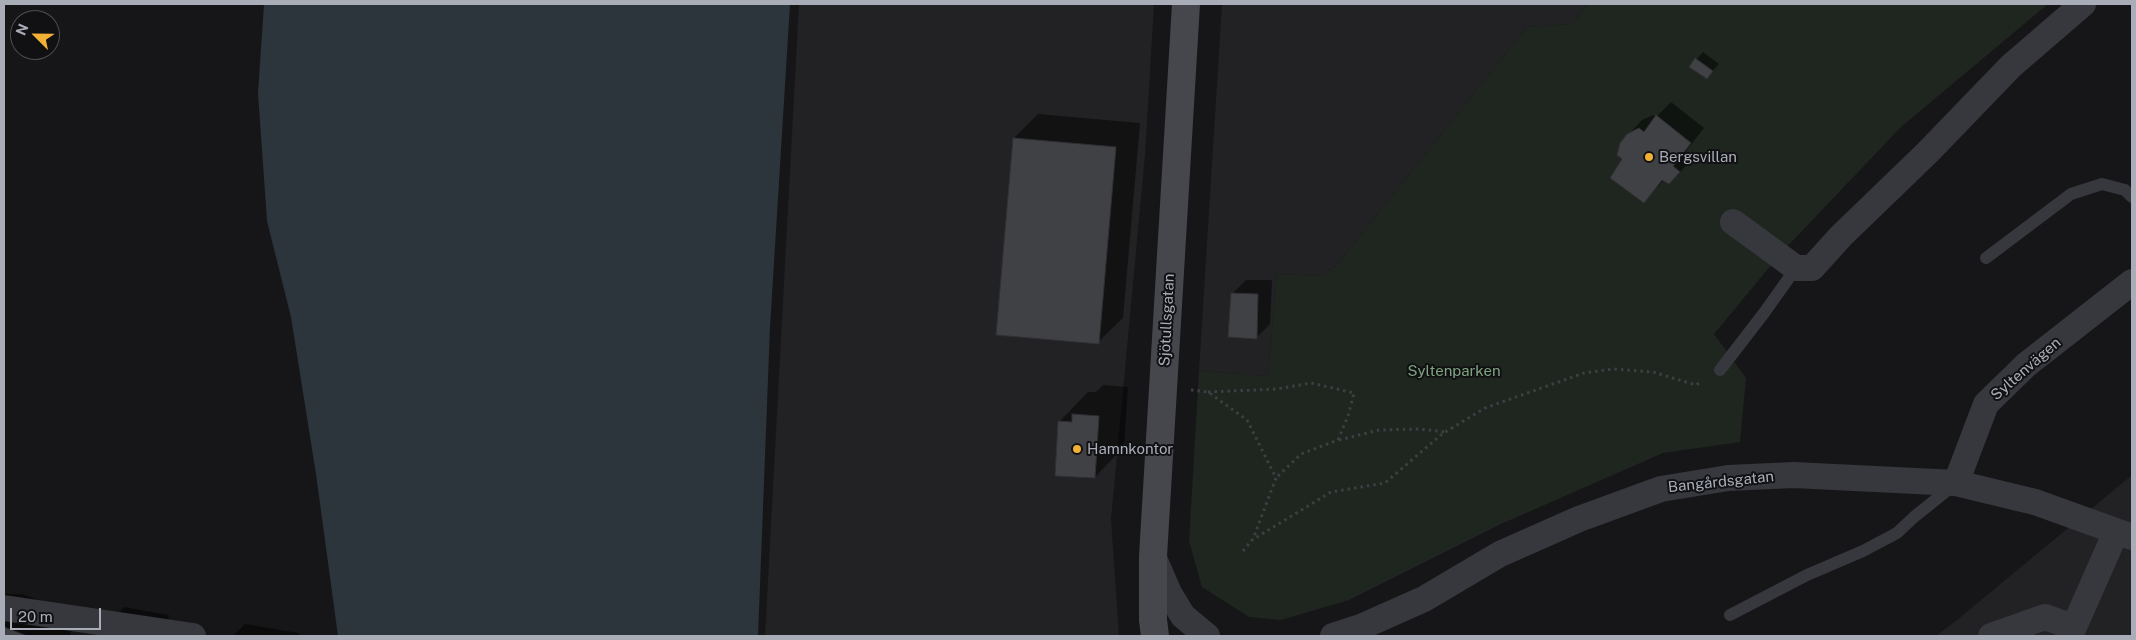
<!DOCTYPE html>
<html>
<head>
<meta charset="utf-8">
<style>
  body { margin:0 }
  #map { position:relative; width:2136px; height:640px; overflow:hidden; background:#161618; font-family:"Public Sans",sans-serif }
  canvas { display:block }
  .frame { position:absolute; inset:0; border:5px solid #a8adb8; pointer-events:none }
  .north { position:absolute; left:10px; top:10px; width:50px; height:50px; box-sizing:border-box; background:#111113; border:1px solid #4d4f55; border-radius:50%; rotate:293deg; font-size:14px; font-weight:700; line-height:20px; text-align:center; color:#a8adb8 }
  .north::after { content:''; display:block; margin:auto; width:18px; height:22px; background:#f2b134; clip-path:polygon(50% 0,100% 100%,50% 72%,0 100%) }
  .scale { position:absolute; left:10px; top:608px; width:91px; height:22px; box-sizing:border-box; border:2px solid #a8adb8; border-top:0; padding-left:6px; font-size:15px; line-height:18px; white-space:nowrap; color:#a8adb8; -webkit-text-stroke:4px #111113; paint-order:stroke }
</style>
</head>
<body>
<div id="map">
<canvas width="2136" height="640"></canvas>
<div class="frame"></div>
<div class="north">N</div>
<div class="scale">20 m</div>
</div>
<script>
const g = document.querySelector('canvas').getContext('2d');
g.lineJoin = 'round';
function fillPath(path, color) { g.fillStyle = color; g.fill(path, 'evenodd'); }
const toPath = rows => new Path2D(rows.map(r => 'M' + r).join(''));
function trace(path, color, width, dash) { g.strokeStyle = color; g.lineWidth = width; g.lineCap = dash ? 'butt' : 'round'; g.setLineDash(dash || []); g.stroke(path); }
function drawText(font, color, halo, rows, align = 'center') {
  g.font = font + ' "Public Sans",sans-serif'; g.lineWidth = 4; g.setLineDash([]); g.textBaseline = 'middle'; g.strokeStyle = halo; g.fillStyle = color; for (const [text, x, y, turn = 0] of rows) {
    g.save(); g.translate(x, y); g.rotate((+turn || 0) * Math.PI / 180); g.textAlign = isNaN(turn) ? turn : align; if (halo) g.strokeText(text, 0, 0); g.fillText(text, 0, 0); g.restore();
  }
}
fillPath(toPath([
  [799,4,1154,4,1145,155,1111,519,1119,636,765,636],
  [1222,4,1588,4,1572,24,1527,27,1337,265,1321,276,1277,274,1268,376,1199,371],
  [2132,475,2132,636,1936,636,1957,620]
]), '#222225');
fillPath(toPath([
  [1588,4,2048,4,1901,127,1782,252,1714,334,1746,378,1740,442,1663,453,1501,524,1349,600,1281,620,1249,617,1202,587,1189,541,1199,371,1268,376,1277,274,1321,276,1337,265,1527,27,1572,24]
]), '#1e261f');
fillPath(toPath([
  [264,4,790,4,770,327,758,636,338,636,316,474,291,317,267,221,258,93]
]), '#2c353c');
fillPath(toPath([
  [1703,52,1719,64,1707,77,1691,66],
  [1671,102,1704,128,1686,151,1693,157,1683,169,1669,183,1664,180,1644,201,1624,159,1628,135,1642,120,1653,115,1656,117],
  [1038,114,1140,123,1123,318,1098,342,1014,138],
  [1246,280,1272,280,1270,324,1256,338,1232,294],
  [1103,385,1128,387,1124,447,1095,477,1059,422,1088,392,1096,392],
  [4,594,22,594,73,613,70,636,4,636],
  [124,607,169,615,166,636,95,636],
  [245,624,299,633,300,636,233,636]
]), '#0007');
const building = toPath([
  [1695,58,1713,71,1707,79,1689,67,1695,58],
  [1656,115,1691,143,1673,166,1680,172,1669,184,1662,180,1644,203,1610,178,1622,159,1617,155,1620,143,1627,134,1639,128,1644,132,1656,115],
  [1013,138,1116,147,1099,344,996,335,1013,138],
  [1231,293,1258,294,1257,339,1228,337,1231,293],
  [1072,414,1099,416,1095,478,1055,476,1058,421,1072,422,1072,414],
  [4,627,27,636,4,636,4,627]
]);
fillPath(building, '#404145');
trace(building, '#303034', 1);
trace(toPath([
  [1191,390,1208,392,1247,420,1276,478,1253,539],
  [1208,392,1277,389,1311,383,1354,393,1348,416,1338,440,1301,454,1276,478],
  [1339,440,1379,430,1419,429,1446,432],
  [1243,551,1252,540,1331,492,1385,483,1442,434,1485,408,1584,373,1613,369,1653,372,1696,385,1702,381]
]), '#3d3f44', 3, [2.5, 4]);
trace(toPath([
  [1986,258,2071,194,2102,184,2125,190,2132,197],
  [1720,370,1764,313,1796,268],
  [1730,615,1807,575,1863,551,1897,533,1914,517,1954,485]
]), '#37383d', 12);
trace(toPath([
  [1733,222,1796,268,1812,268,1841,236,1928,152,2011,66,2083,4],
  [1956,483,1986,404,2026,365,2132,282],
  [1153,556,1169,593,1183,616,1207,636],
  [4,608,193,636],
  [1333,636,1361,627,1424,599,1500,554,1579,519,1661,489,1728,478,1794,475,1956,483,2035,502,2132,537],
  [1991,636,2045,617,2073,627],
  [2070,636,2116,532]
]), '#37383d', 26);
trace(toPath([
  [1155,636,1153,620,1153,556,1186,4]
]), '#45474d', 28);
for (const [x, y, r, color] of [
  [1649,157,5,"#f2b134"],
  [1077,449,5,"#f2b134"]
]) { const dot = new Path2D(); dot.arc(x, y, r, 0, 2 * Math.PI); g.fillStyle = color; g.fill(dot); trace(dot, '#111113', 2); }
drawText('15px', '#a8adb8', '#111113', [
  ["Bergsvillan",1659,157],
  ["Hamnkontor",1087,449]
], 'left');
drawText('15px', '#a8adb8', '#111113', [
  ["Sjötullsgatan",1167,320,-87],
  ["Syltenvägen",2026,369,-41],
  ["Bangårdsgatan",1721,482,-6]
]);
drawText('15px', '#7fa381', '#111113', [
  ["Syltenparken",1454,371]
]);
</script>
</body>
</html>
